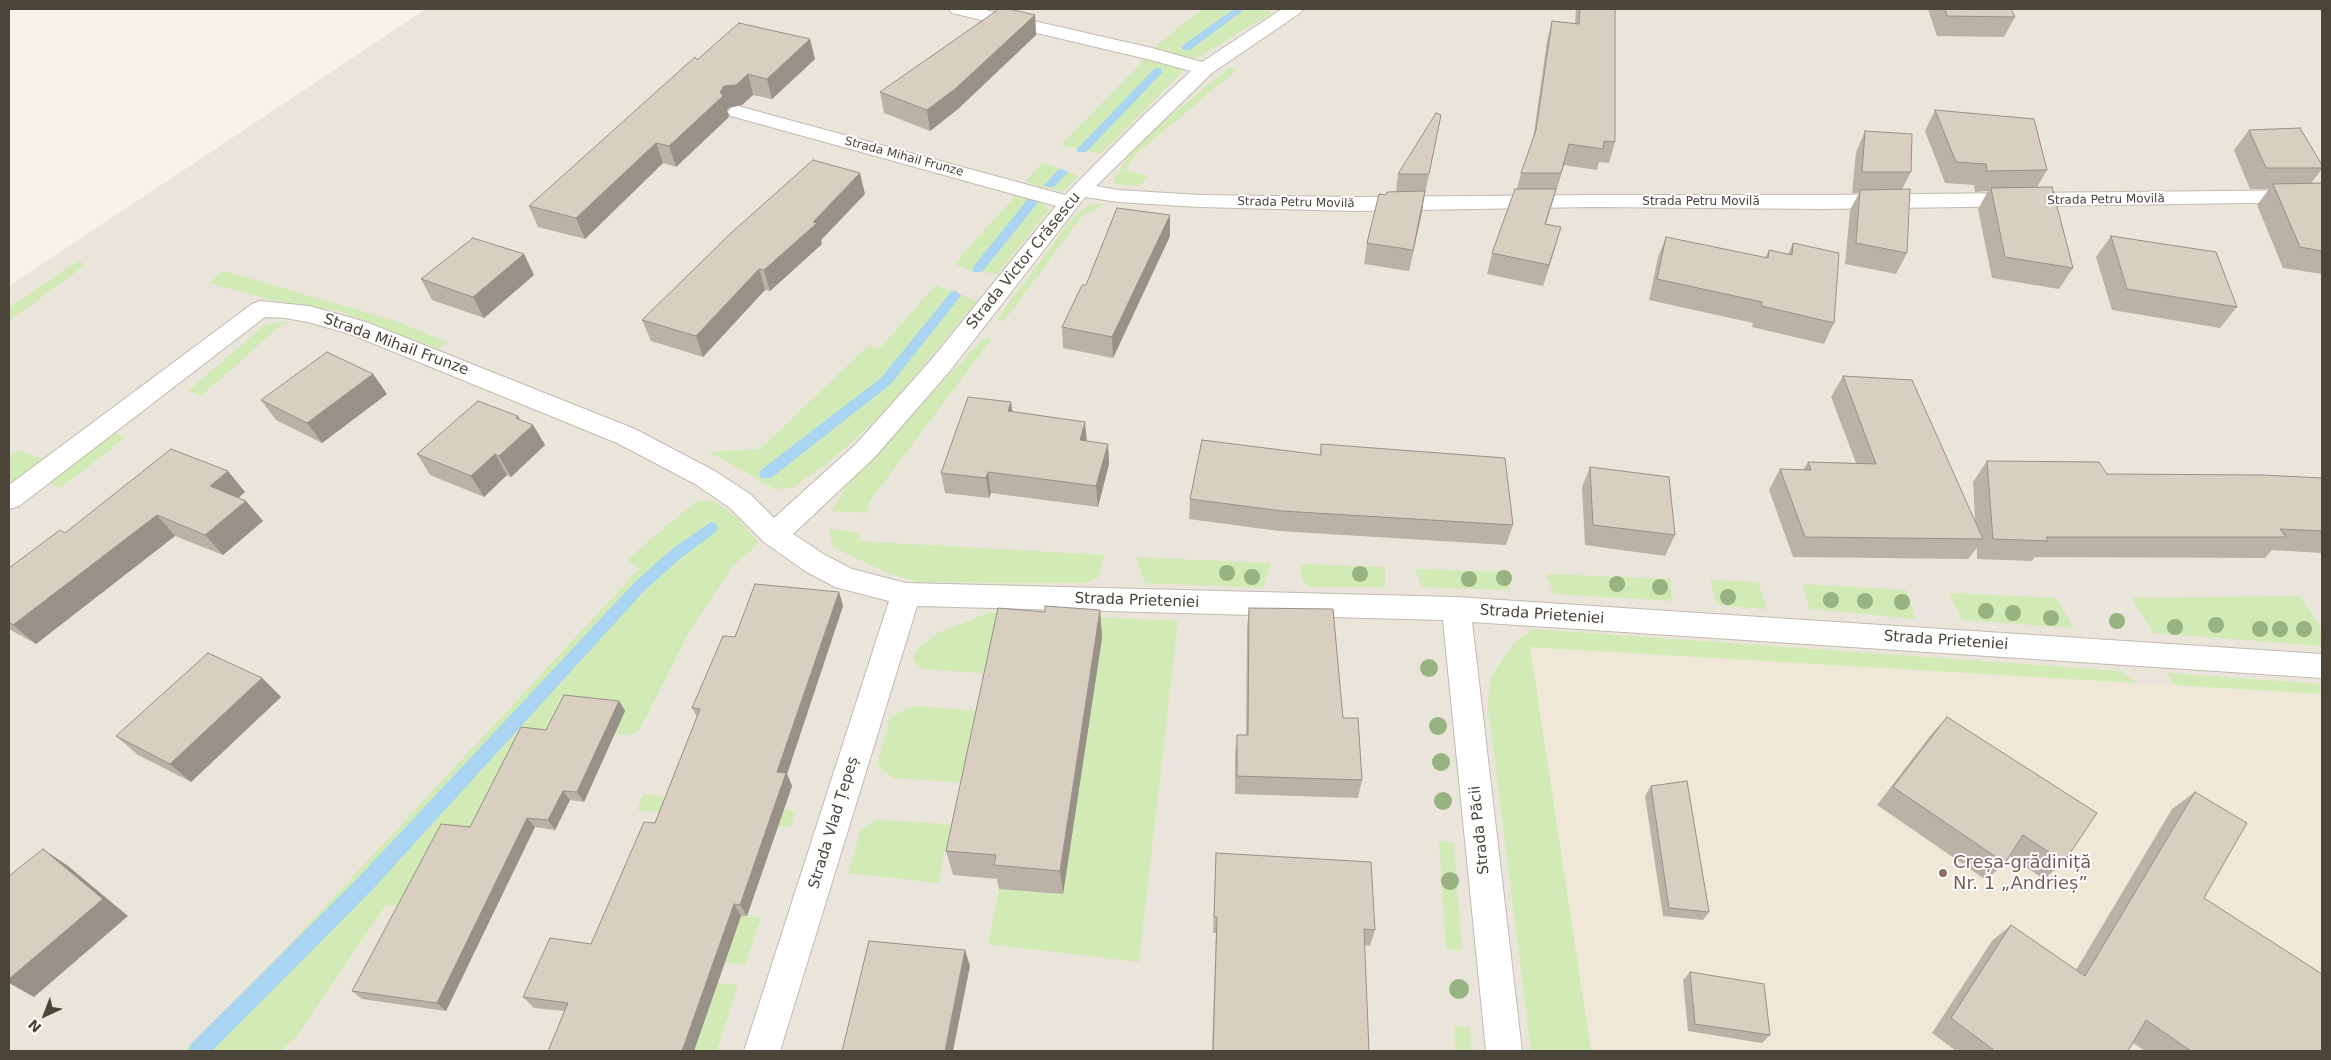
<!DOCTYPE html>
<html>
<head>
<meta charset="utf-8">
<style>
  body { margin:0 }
  #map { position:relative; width:2331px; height:1060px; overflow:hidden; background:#f6f3ec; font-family:"DejaVu Sans",sans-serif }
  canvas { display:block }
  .frame { position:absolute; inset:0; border:10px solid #4b4439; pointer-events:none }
  .north { position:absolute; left:20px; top:990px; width:50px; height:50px; -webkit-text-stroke:4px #fff; paint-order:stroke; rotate:223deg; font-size:14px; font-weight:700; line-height:20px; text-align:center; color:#4b4439 }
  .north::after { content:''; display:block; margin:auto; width:18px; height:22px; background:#4b4439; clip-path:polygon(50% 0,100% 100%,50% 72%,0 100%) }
</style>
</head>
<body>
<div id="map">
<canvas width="2331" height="1060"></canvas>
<div class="frame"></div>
<div class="north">N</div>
</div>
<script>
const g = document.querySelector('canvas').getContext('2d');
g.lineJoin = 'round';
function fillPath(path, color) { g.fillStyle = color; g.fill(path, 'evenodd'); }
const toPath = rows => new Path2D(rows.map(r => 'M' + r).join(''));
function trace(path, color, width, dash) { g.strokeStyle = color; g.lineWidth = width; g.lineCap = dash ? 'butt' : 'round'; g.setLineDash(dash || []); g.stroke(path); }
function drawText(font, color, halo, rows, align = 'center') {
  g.font = font + ' "DejaVu Sans",sans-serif'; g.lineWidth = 4; g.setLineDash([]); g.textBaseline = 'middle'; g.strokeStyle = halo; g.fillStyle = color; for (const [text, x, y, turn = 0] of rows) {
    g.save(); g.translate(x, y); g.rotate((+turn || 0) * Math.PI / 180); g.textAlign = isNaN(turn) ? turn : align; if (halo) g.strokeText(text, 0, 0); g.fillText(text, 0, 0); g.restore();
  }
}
fillPath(toPath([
  [426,9,2322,9,2322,1051,9,1051,9,286]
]), '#eae5da');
fillPath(toPath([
  [1530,647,2322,694,2322,1051,1591,1051]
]), '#efe8d6');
fillPath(toPath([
  [1203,9,1261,9,1272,13,1195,59,1152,49],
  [1146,58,1178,67,1183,71,1101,154,1061,145],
  [1230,67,1238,69,1137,153,1125,170,1148,176,1140,186,1115,184,1113,181,1129,156,1157,127],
  [1043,162,1079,176,1065,190,1059,191,1037,186,1026,181],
  [1018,193,1040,201,1049,210,997,274,969,270,954,264],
  [1091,204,1105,204,1082,216,1004,321,997,319,1074,216],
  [78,260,85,265,9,321,9,308],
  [223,271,393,320,448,342,439,349,339,311,273,300,209,283],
  [936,285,977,301,883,414,829,462,792,488,775,489,709,452,760,449,869,345,879,349],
  [278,322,292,322,280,326,201,396,188,391,262,327],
  [993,337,870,501,867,513,832,511,847,485,983,339],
  [110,431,126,437,61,488,44,481],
  [18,450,46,460,9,488,9,457],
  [714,501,736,517,759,543,731,568,687,636,641,727,634,734,614,735,625,711,570,705,479,836,411,907,386,905,297,1036,281,1051,184,1051,278,957,640,568,627,560,695,502],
  [828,529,861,533,858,541,1104,555,1098,578,1086,583,919,582,888,573,834,548],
  [1136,557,1155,558,1271,563,1263,588,1145,583],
  [1301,564,1385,567,1385,587,1308,587,1301,577],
  [1415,569,1506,572,1510,590,1422,587],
  [1546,574,1670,579,1673,601,1554,594],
  [1710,580,1758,582,1767,609,1717,605],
  [1802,584,1906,590,1916,619,1810,609],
  [1949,593,2056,598,2074,628,1962,620],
  [2300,596,2322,629,2322,646,2153,633,2132,598],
  [991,612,1178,621,1139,962,988,944,999,889,1063,894,994,674,921,669,913,659,920,646,938,633],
  [1533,629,2121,671,2137,683,1530,647,1591,1051,1531,1051,1488,705,1491,679,1504,656,1520,638],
  [2168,673,2322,684,2322,694,2173,685],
  [919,706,987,712,971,783,892,778,877,764,890,718,906,709],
  [644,794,724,804,796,811,791,827,637,810],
  [877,820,963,825,957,852,944,852,939,883,848,873,861,829],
  [1439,841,1454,843,1462,951,1446,949],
  [700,911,761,918,745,965,725,962],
  [718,983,738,985,717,1051,694,1051],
  [1454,1026,1470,1027,1471,1051,1455,1051]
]), '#d2eab5');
fillPath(toPath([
  [1234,9,1245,9,1190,50,1182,50,1182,46,1234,9],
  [1158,68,1162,69,1162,73,1086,152,1078,152,1076,150,1078,148,1154,69,1158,68],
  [1062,169,1068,172,1066,174,1054,187,1046,187,1044,185,1046,183,1058,170,1062,169],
  [1032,198,1036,199,1038,202,1036,205,982,272,974,272,972,269,974,266,1028,199,1032,198],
  [955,291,961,295,959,298,891,384,771,478,761,478,759,474,761,470,881,378,951,292,955,291],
  [711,522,716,524,718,528,716,532,682,557,645,590,373,889,212,1051,188,1051,191,1044,359,877,635,582,672,549,711,522]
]), '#a9d4f2');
const minor = toPath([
  [949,9,981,9,1152,48,1202,62,1282,9,1303,9,1300,13,1212,73,1096,186,1118,190,1200,195,1354,197,1593,195,1821,195,2322,190,2322,202,1821,209,1593,207,1354,211,1200,207,1118,202,1085,197,949,372,874,458,793,534,825,555,852,569,906,583,1456,597,2322,654,2322,678,1472,622,1522,1051,1486,1051,1443,620,917,606,780,1051,744,1051,889,601,835,587,805,571,764,542,730,508,695,484,617,443,350,334,308,322,285,318,265,317,19,506,9,509,9,485,252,304,260,301,309,306,366,322,635,429,713,470,750,494,774,518,856,444,931,360,1056,206,731,116,728,112,731,108,738,106,745,108,1065,195,1146,113,1191,71,1147,59,952,13,949,9]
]);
trace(minor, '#c2bbae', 2);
fillPath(minor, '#fff');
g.fillStyle = '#97b381';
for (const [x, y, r] of [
  [1227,573,8],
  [1360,574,8],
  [1252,577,8],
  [1504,578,8],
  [1469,579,8],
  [1617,584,8],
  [1660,587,8],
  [1728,597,8],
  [1831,600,8],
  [1865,601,8],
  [1902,602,8],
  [1986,611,8],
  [2013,613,8],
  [2051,618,8],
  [2117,621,8],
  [2216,625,8],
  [2175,627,8],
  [2260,629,8],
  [2280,629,8],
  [2304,629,8],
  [1429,668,9],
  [1438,726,9],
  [1441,762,9],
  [1443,801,9],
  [1450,881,9],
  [1459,989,10]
]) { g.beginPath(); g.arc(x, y, r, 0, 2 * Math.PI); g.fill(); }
fillPath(toPath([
  [1576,9,1615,9,1615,142,1609,163,1599,162,1597,170,1564,165,1546,224,1561,227,1543,286,1487,274,1492,253,1517,189,1521,173,1533,140,1547,41,1552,21,1575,24],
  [1928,9,2011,9,2015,17,2004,37,1937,36],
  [1035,15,1036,35,958,109,930,131,884,113,880,92],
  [815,59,772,99,753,95,742,105,730,107,727,110,729,117,676,167,663,163,585,239,538,227,529,206,697,60],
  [1935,110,2047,170,2037,187,2073,268,2059,289,1992,278,1978,209,1988,191,1975,192,1974,185,1945,183,1925,131],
  [2249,130,2322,165,2322,169,2311,183,2322,183,2322,274,2283,268,2257,205,2269,189,2250,189,2234,150],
  [1865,131,1911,172,1902,189,1907,253,1896,274,1845,264,1850,210,1859,193,1852,193,1856,152],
  [1437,136,1409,271,1364,264,1367,243,1386,195,1396,191,1398,174],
  [865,194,821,240,822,244,770,291,765,290,703,357,651,341,642,320],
  [1170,236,1113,358,1063,348,1062,327,1086,285],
  [2111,236,2237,307,2220,328,2112,310,2096,257],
  [1666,237,1765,258,1769,250,1788,254,1793,243,1834,323,1824,344,1752,327,1753,323,1649,300,1658,257],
  [524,254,534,275,484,318,432,300,421,279],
  [373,374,387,394,322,443,276,420,261,400],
  [1843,376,1975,520,1973,482,1987,461,2107,474,2322,478,2322,553,2272,550,2265,558,2035,557,2032,561,1977,559,1977,548,1968,559,1793,557,1769,490,1780,469,1803,470,1808,462,1856,463,1831,397],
  [1011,402,1012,412,1087,441,1108,444,1109,464,1098,507,991,493,989,498,945,493,941,473],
  [518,416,519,419,533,425,545,445,511,477,507,475,484,497,430,475,417,454],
  [1321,444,1513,525,1506,545,1279,531,1189,519,1190,499,1320,455],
  [1590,467,1675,535,1665,556,1585,545,1582,487],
  [245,492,238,498,246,501,263,521,223,555,175,536,36,644,9,629,9,568,65,533],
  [839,592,843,606,787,774,792,786,747,916,741,916,694,1051,548,1051,564,1011,534,1008,523,997,591,944,655,823,697,717,692,708,735,637],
  [1249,608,1343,718,1362,780,1358,798,1235,794,1235,754,1237,735,1246,735,1247,628],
  [1100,610,1102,638,1063,894,999,889,997,879,953,875,946,851],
  [262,678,281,697,191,782,138,755,116,736],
  [619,701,625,711,584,802,570,800,555,830,535,827,446,1011,362,999,352,991,470,827],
  [1947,717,2064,862,2044,879,2009,856,2005,863,1986,880,1877,805,1930,736],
  [1651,786,1709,912,1703,920,1663,916,1645,796],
  [2195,792,2204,898,2322,1051,2145,1051,2133,1043,2128,1051,1956,1051,1932,1033,1992,941,2011,925,2076,970,2172,809],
  [1216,853,1375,930,1370,946,1364,945,1369,1051,1212,1051,1216,933,1213,933],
  [1690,972,1770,1035,1762,1043,1688,1031,1683,980]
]), '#bab2a6');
fillPath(toPath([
  [1035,15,1036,35,958,109,930,131,927,110],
  [810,39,815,59,772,99,767,79],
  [748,74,753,95,742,105,730,107,727,110,729,117,676,167,669,146,720,92,724,86],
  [656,143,663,163,585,239,576,218],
  [1569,144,1564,165,1555,193,1561,173],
  [860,173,865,194,821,240,822,244,770,291,764,270,813,222],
  [1425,191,1422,212,1409,271,1413,250],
  [1170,215,1170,236,1113,358,1112,337],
  [1561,227,1555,248,1543,286,1549,265],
  [524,254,534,275,484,318,473,297],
  [759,269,765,290,703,357,696,336],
  [373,374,387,394,322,443,307,423],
  [1011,402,1014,423,1008,411],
  [518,416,526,432,533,425,545,445,511,477,499,456,516,418],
  [1085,422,1087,442,1080,440],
  [1108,444,1109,464,1098,507,1096,486],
  [495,454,507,475,484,497,471,476],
  [228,471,245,492,228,507,210,486],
  [988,472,991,493,989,498,986,478],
  [246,501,263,521,223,555,205,535],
  [157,515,175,536,36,644,13,625],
  [839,592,843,606,787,774,792,786,747,916,740,905,777,772],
  [1100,610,1102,638,1063,894,1060,871],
  [262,678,281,697,191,782,170,764],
  [619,701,625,711,584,802,577,792],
  [563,791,570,800,555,830,548,820],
  [527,818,535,827,446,1011,437,1003],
  [43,849,68,866,128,916,34,997,9,983,9,979],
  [734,904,741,916,694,1051,682,1051],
  [965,950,970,966,953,1051,945,1051]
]), '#979187');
const building = toPath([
  [999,9,1009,9,1035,15,955,89,927,110,880,92,999,9],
  [1580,9,1615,9,1615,142,1604,141,1603,149,1569,144,1561,173,1521,173,1536,130,1552,21,1579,24,1580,9],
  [1945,9,2011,9,2015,17,1947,16,1945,9],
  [739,23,810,39,767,79,748,74,736,85,724,86,720,92,723,96,669,146,656,143,576,218,529,206,695,57,697,60,739,23],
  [1935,110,2034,119,2047,170,1987,171,1986,164,1956,162,1935,110],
  [1436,113,1441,115,1429,174,1398,174,1436,113],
  [2300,128,2322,165,2322,168,2266,168,2249,130,2300,128],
  [1865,131,1912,134,1911,172,1862,172,1865,131],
  [813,160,860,173,813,222,817,223,764,270,759,269,696,336,642,320,731,233,813,160],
  [2322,183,2322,251,2300,247,2273,184,2322,183],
  [2052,187,2073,268,2005,257,1991,188,2052,187],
  [1515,189,1556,189,1545,224,1561,227,1549,265,1492,253,1515,189],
  [1910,189,1907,253,1856,243,1860,190,1910,189],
  [1425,191,1413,250,1367,243,1379,194,1386,195,1387,192,1425,191],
  [1117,208,1170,215,1112,337,1062,327,1082,285,1086,285,1117,208],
  [2111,236,2216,252,2237,307,2127,289,2111,236],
  [1666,237,1768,258,1769,250,1792,255,1793,243,1839,253,1834,323,1762,306,1762,302,1657,279,1666,237],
  [473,238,524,254,473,297,421,279,473,238],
  [327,352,373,374,307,423,261,400,327,352],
  [1843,376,1912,380,1983,539,1805,537,1780,469,1811,470,1808,462,1876,464,1843,376],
  [968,397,1011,402,1008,411,1085,422,1080,440,1108,444,1096,486,988,472,986,478,941,473,968,397],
  [478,401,518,416,516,418,533,425,499,456,495,454,471,476,417,454,478,401],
  [1202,440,1321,455,1321,444,1505,458,1513,525,1282,511,1190,499,1202,440],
  [171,449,228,471,210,486,246,501,205,535,157,515,13,625,9,622,9,568,60,530,65,533,171,449],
  [1987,461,2099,462,2107,474,2263,475,2322,478,2322,531,2280,529,2286,537,2046,537,2048,541,1993,539,1987,461],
  [1590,467,1669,477,1675,535,1593,525,1590,467],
  [755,584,839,592,777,772,786,773,740,905,734,904,682,1051,548,1051,568,1003,523,997,550,938,591,944,644,822,655,823,700,709,692,708,723,636,735,637,755,584],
  [1045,606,1100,610,1060,871,994,865,996,855,946,851,998,608,1045,612,1045,606],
  [1249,608,1333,609,1343,718,1358,718,1362,780,1237,776,1237,735,1248,735,1249,608],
  [208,653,262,678,170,764,116,736,208,653],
  [564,695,619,701,577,792,563,791,548,820,527,818,437,1003,352,991,441,824,470,827,521,727,546,730,564,695],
  [1947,717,2097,813,2064,862,2023,835,2005,863,1893,787,1947,717],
  [1687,781,1709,912,1669,908,1651,786,1687,781],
  [2195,792,2247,823,2204,898,2322,974,2322,1051,2191,1051,2146,1020,2128,1051,1995,1051,1951,1018,2011,925,2085,976,2195,792],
  [43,849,103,899,9,979,9,876,43,849],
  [1216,853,1371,862,1375,930,1364,929,1369,1051,1213,1051,1217,917,1214,917,1216,853],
  [869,941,965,950,945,1051,842,1051,869,941],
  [1690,972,1764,984,1770,1035,1695,1024,1690,972]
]);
fillPath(building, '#d8cfc1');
trace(building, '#979187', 1);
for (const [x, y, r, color] of [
  [1943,873,5,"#8d6e63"]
]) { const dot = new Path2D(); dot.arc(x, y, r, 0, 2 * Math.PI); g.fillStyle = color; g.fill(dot); trace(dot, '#fff', 2); }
drawText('12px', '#4b4439', '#fff', [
  ["Strada Mihail Frunze",904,157,15],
  ["Strada Petru Movilă",2106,200,-1],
  ["Strada Petru Movilă",1701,202],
  ["Strada Petru Movilă",1296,203,1]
]);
drawText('15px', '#4b4439', '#fff', [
  ["Strada Victor Crăsescu",1024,261,-51],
  ["Strada Mihail Frunze",396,345,20],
  ["Strada Prieteniei",1137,601,2],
  ["Strada Prieteniei",1542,615,4],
  ["Strada Prieteniei",1946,641,4],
  ["Strada Vlad Țepeș",834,823,-73],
  ["Strada Păcii",1480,830,-96]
]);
drawText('18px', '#785e54', '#fff', [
  ["Creșa-grădiniță",1953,863],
  ["Nr. 1 „Andrieș”",1953,884]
], 'left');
</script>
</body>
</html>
